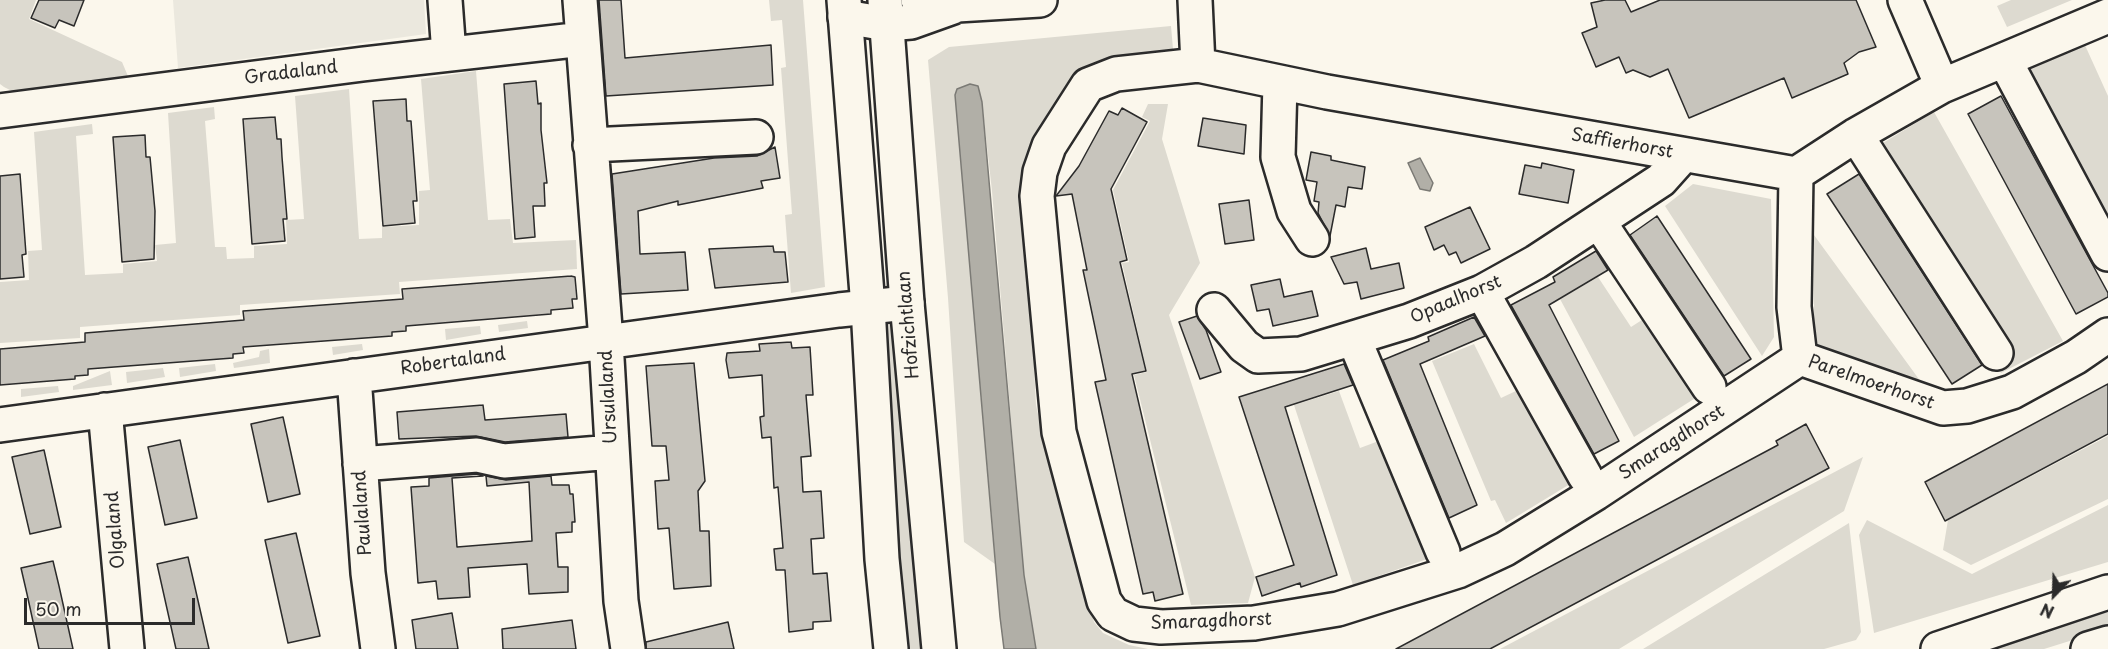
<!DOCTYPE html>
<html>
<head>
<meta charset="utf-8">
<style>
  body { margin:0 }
  #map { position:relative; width:2108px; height:649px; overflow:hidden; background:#fbf7ec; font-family:"Playpen Sans",sans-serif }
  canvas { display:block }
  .north { position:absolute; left:2024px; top:565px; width:60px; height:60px; -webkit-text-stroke:4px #fbf7ec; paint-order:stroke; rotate:203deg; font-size:16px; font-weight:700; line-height:24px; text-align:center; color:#2b2b2b }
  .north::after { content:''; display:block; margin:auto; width:21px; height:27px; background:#2b2b2b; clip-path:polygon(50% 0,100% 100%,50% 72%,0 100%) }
  .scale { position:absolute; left:24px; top:598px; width:171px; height:27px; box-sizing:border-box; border:3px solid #2b2b2b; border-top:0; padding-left:8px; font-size:18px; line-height:21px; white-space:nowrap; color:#2b2b2b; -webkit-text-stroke:4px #fbf7ec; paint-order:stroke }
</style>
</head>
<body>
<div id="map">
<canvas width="2108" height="649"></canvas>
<div class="north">N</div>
<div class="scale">50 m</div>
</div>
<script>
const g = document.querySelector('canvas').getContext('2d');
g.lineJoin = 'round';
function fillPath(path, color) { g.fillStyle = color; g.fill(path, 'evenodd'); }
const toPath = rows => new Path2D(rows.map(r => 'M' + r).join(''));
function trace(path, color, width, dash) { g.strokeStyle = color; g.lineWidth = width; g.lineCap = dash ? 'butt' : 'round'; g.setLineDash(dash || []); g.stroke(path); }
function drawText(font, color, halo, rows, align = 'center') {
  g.font = font + ' "Playpen Sans",sans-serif'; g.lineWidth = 4.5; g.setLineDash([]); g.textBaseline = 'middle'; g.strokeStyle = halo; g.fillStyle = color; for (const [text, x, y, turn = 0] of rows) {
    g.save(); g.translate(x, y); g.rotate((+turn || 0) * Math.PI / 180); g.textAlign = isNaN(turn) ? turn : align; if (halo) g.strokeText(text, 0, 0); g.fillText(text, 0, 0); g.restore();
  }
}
fillPath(toPath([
  [173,0,424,0,426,34,178,68]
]), '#ebe8de');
fillPath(toPath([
  [0,0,36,0,29,19,122,62,130,81,18,94,4,87,0,84],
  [769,0,803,0,825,287,791,293,785,215,792,214,781,68,786,67,782,20,771,21],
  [2011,0,2072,0,2007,27,1997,6],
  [1171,26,1173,49,1164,56,1114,60,1086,68,1067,83,1031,144,1024,169,1036,405,1051,473,1094,622,1103,633,1129,645,1148,649,1036,649,1024,575,992,191,982,102,978,86,955,95,995,564,964,542,948,298,928,60,949,47],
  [2084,43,2108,96,2108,229,2022,66],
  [476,71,488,220,510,219,513,243,576,240,577,269,399,282,400,294,240,305,240,315,80,327,80,338,0,343,0,282,29,280,28,251,42,250,34,132,92,124,93,134,76,136,85,275,123,273,123,264,157,261,155,245,176,243,168,113,214,107,215,119,205,121,215,247,226,247,227,259,254,258,254,246,287,244,286,220,304,219,295,96,349,89,359,239,382,238,382,227,419,225,419,191,430,190,421,79],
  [1148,104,1168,104,1162,139,1200,263,1169,315,1255,577,1248,603,1191,605,1134,375,1147,372,1122,263,1129,262,1113,190,1150,121,1142,117],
  [1934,112,2063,341,2001,373,1878,146],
  [1693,184,1771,199,1774,337,1762,356,1665,206],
  [1814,235,1921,382,1814,348],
  [1598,277,1631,327,1645,318,1697,397,1634,437,1560,299],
  [527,321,528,328,499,332,498,325],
  [898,323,928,649,904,649,877,325],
  [480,326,481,334,446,340,445,329],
  [362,344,363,350,333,355,332,347],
  [1474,344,1501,398,1518,390,1570,484,1506,523,1495,500,1491,501,1432,361],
  [269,349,270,363,234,368,233,363,259,357,260,351],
  [215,364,216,371,180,377,179,368],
  [163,368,165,377,127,383,126,372],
  [110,371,112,385,73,390,73,386],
  [58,386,59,392,21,397,21,389],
  [1339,391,1360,448,1384,439,1430,558,1353,585,1294,405],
  [2108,436,2108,499,1971,565,1943,550,1948,520],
  [1863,457,1844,511,1619,649,1500,649],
  [2108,505,2108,562,1874,633,1859,535,1867,520,1972,574],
  [1849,523,1861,632,1856,640,1824,649,1643,649],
  [2108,608,2108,629,2044,649,1975,649]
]), '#dddad0');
const water = toPath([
  [970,84,978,86,982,102,1024,575,1036,649,1004,649,1000,617,955,95,957,89,970,84],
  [1420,158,1433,183,1430,191,1420,189,1408,163,1420,158]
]);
fillPath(water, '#b1afa7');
trace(water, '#7b7a75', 1.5);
const building = toPath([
  [39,0,84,0,74,26,59,20,55,28,31,18,39,0],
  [599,0,621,0,625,58,771,45,773,85,606,96,599,0],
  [1605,0,1625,0,1631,12,1660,0,1856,0,1876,47,1859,52,1844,63,1848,74,1792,98,1784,78,1689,118,1668,69,1650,77,1633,70,1626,73,1619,57,1596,67,1582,33,1597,27,1591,3,1605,0],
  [536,81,538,104,541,103,541,130,547,183,544,183,545,206,533,206,535,237,515,239,504,84,536,81],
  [2001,96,2108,293,2108,297,2076,314,1968,114,2001,96],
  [406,99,407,121,411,121,417,201,413,201,415,223,383,226,373,101,406,99],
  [1122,108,1147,122,1111,189,1127,260,1120,262,1146,371,1132,374,1183,594,1155,601,1153,592,1143,594,1095,382,1106,380,1083,270,1087,270,1072,194,1056,196,1079,166,1109,111,1118,115,1122,108],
  [275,117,277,139,281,139,282,157,287,219,283,219,285,241,252,244,243,119,275,117],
  [1203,118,1246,125,1244,154,1198,146,1203,118],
  [145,135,146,157,150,157,155,211,154,259,122,262,113,137,145,135],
  [775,147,780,178,761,181,763,188,678,205,678,201,638,211,640,254,685,252,688,290,621,294,612,174,714,158,757,156,775,147],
  [1311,152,1331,156,1331,160,1365,167,1362,189,1348,187,1345,207,1336,205,1330,236,1318,213,1319,202,1314,201,1317,182,1306,180,1311,152],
  [1542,163,1574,170,1568,203,1519,194,1525,165,1541,168,1542,163],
  [20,174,26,254,22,255,24,277,0,279,0,176,20,174],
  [1859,174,1982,365,1952,384,1827,194,1859,174],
  [1249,200,1254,240,1225,244,1219,204,1249,200],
  [1470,207,1490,249,1461,263,1456,252,1449,255,1444,245,1434,250,1425,227,1470,207],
  [1657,216,1751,359,1724,376,1630,235,1657,216],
  [773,246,774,252,785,252,788,282,715,288,709,249,773,246],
  [1366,248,1371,269,1399,263,1404,288,1361,299,1357,282,1344,284,1331,257,1366,248],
  [1596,251,1608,270,1549,305,1619,441,1594,454,1511,305,1555,282,1553,277,1596,251],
  [571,276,575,277,577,299,572,299,573,308,551,310,551,314,406,326,406,331,392,332,392,336,243,347,244,353,233,354,233,358,88,369,88,375,75,376,75,379,0,385,0,349,85,342,85,333,244,320,243,311,403,299,402,289,571,276],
  [1280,279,1284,297,1312,291,1318,316,1273,326,1269,309,1257,311,1251,285,1280,279],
  [1197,316,1206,330,1221,372,1200,379,1179,322,1197,316],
  [1474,317,1485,336,1420,364,1477,505,1449,518,1383,360,1429,341,1428,337,1474,317],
  [791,342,792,348,810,347,813,395,806,395,811,456,801,457,803,492,821,491,824,538,811,539,813,574,827,573,831,621,813,622,813,629,789,632,785,570,776,570,774,549,783,548,778,487,774,488,771,437,762,438,760,417,764,416,762,375,729,378,726,360,727,353,760,351,759,344,791,342],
  [694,363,705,481,698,491,700,531,709,531,711,586,674,589,669,528,658,529,655,481,669,480,666,446,652,446,646,366,694,363],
  [1344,364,1353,385,1285,407,1337,575,1301,587,1300,583,1262,596,1256,577,1294,565,1239,397,1344,364],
  [2108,384,2108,434,1945,521,1925,482,2108,384],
  [483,405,485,420,566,414,568,437,505,442,476,436,399,439,397,412,483,405],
  [283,417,300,494,268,502,251,424,283,417],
  [1806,424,1829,468,1490,649,1396,649,1778,445,1776,441,1806,424],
  [180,440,197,518,165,525,148,447,180,440],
  [44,450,61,527,30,534,12,457,44,450],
  [476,474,483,476,452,478,457,547,532,541,529,482,487,486,486,476,506,480,551,476,552,485,569,485,570,494,573,494,575,522,572,522,572,532,556,533,558,567,568,567,568,592,529,594,527,564,468,568,470,597,438,599,436,581,418,583,411,487,429,486,429,478,476,474],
  [296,533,320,636,288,643,265,540,296,533],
  [188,557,194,583,209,649,176,649,157,564,188,557],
  [53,561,59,586,73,649,39,649,27,594,21,568,53,561],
  [452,613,458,649,416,649,412,620,452,613],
  [572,620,576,649,503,649,502,629,572,620],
  [728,622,734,649,646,649,646,642,728,622]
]);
fillPath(building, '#c7c4bc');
trace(building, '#2b2b2b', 1.5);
const minor = toPath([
  [445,0,449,54],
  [580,0,606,341,621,601,628,649],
  [918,0,957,5,1040,0],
  [1195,0,1198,65,1327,92,1796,174,1856,135,1942,86,2108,16],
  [1905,0,1942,86],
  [845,17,887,24,911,22,953,7],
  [2005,61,2108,254],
  [1198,65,1116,74,1088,85,1049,146,1040,172,1037,196,1059,432,1104,601,1113,614,1134,624,1161,627,1254,623,1338,609,1458,571,1505,549,1596,493,1800,358],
  [1280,83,1278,157,1294,211,1312,239],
  [0,111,363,64,583,39],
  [1856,135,1996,353],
  [590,145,756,137],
  [1796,174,1794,307,1800,358,1943,408,1967,406,2012,392,2076,357,2108,335],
  [1599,222,1709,387],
  [1482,292,1585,476],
  [1214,310,1244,346,1258,356,1301,354,1409,321,1482,292,1536,262,1661,180,1678,161,1679,154],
  [1354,339,1443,552],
  [354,376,368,573,378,649],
  [105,410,127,649],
  [0,425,839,310,907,303],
  [360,464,477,455,504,461,612,452]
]);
const major = toPath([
  [844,0,868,307,882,559,891,649],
  [885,0,907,303,939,649],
  [1938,649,2108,592],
  [2088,649,2108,643]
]);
trace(minor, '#2b2b2b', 38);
trace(major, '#2b2b2b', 38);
trace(minor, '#fbf7ec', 33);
trace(major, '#fbf7ec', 33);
drawText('18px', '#2b2b2b', '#fbf7ec', [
  ["Gradaland",291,73,-7],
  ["Saffierhorst",1622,144,10],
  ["Opaalhorst",1456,300,-23],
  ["Hofzichtlaan",909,325,-95],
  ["Robertaland",453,362,-8],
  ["Parelmoerhorst",1871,383,19],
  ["Ursulaland",609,397,-93],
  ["Smaragdhorst",1672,443,-33],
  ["Paulaland",363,513,-94],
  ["Olgaland",116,530,-95],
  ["Smaragdhorst",1211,622,-2]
]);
</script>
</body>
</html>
